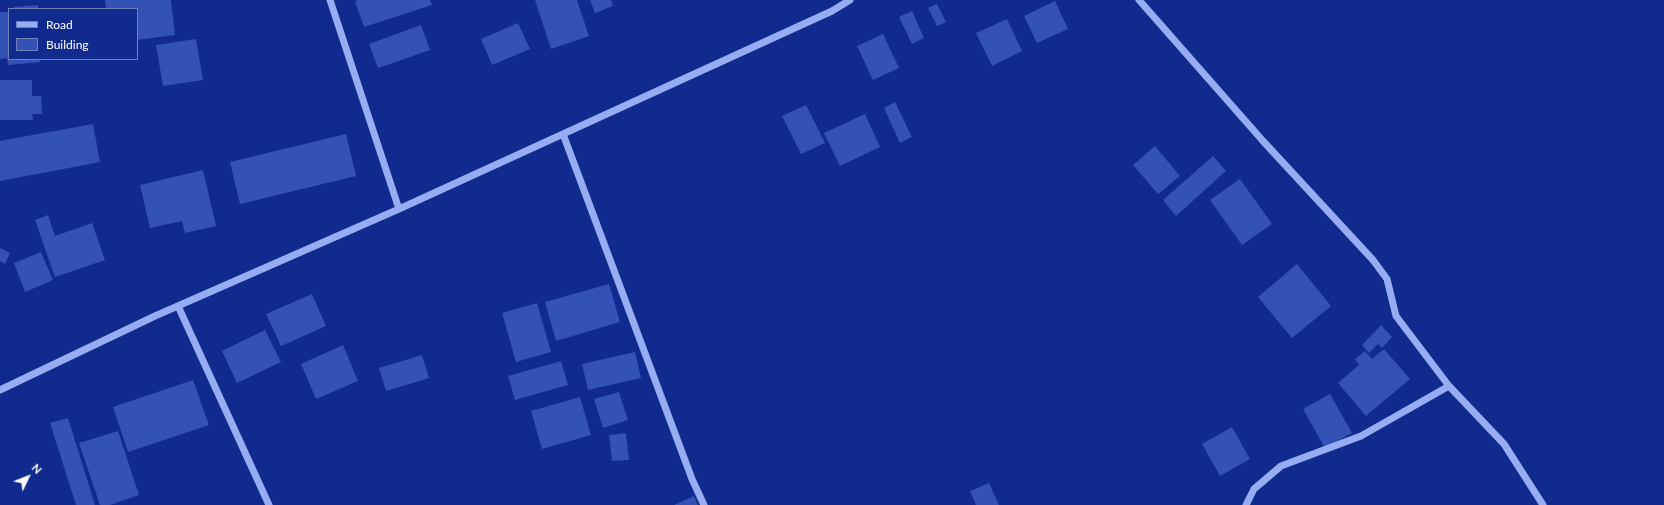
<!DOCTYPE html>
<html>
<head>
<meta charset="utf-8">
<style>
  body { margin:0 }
  #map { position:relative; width:1664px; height:505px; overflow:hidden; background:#102b8d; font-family:Lato,sans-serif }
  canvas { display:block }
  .legend { position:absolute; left:8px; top:8px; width:130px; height:52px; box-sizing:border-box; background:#102b8d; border:1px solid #7080bb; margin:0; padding:5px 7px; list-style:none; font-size:12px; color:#fff }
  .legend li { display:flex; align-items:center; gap:8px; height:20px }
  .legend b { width:20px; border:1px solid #7080bb }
  .north { position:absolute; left:8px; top:457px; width:40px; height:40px; -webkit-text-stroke:3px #102b8d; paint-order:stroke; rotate:47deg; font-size:11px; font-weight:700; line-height:16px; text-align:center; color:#fff }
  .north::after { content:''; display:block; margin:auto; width:14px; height:18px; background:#fff; clip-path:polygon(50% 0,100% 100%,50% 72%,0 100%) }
</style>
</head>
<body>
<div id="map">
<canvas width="1664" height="505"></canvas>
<ul class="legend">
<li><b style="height:5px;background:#97adf3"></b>Road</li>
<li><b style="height:11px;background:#3451b5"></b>Building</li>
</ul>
<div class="north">N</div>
</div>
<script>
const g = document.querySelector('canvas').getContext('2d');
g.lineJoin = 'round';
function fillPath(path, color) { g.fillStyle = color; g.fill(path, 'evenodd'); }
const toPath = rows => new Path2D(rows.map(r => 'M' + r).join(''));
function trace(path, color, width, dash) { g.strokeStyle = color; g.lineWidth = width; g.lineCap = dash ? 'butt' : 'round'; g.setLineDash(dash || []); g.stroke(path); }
fillPath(toPath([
  [105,0,171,0,175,35,137,40,137,9,106,9],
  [358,0,430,0,432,5,364,27,355,1],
  [535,0,577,0,589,36,551,49],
  [590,0,611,0,613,6,595,13],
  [1055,1,1068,29,1037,43,1024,16],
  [937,4,946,22,937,26,928,8],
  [38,5,38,9,14,9,14,7],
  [912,11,924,38,912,44,899,17],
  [0,12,9,12,9,59,40,59,40,62,8,65,7,58,0,59],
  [1007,19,1022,51,992,66,976,33],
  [518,23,530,49,492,65,481,39],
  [421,25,430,50,378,68,369,44],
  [883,34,899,68,873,80,857,46],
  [196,39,203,80,163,86,156,45],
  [0,80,32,80,32,96,41,96,42,114,32,114,33,120,0,120],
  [895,102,912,137,900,143,884,108],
  [806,105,825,143,801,154,782,116],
  [865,114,880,147,840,166,824,133],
  [93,124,100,162,0,181,0,141],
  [346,134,356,176,240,204,230,162],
  [1155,146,1180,176,1158,194,1133,165],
  [1213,156,1226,171,1176,216,1163,200],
  [203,170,216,226,185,233,182,221,150,228,140,185],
  [1240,179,1272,224,1242,245,1210,200],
  [48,215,55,236,92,223,105,260,55,277,35,220],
  [0,248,10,253,5,264,0,261],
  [41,252,53,280,25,292,14,263],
  [1297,264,1331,306,1292,338,1258,297],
  [609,284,620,322,556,341,545,302],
  [312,294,326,326,281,346,266,314],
  [537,303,551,352,516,362,502,313],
  [1381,325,1392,337,1382,348,1378,344,1369,353,1362,345],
  [265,330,281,362,237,383,222,351],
  [343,345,358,381,316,399,301,364],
  [1384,349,1410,379,1366,416,1338,383,1359,365,1355,359,1365,351,1372,359],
  [635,352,641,378,588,390,582,364],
  [422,355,429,378,386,391,379,368],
  [561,361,568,385,515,400,508,376],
  [193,380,209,425,128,452,113,407],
  [619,392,628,420,603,428,594,399],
  [1330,394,1352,433,1325,448,1303,409],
  [580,397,591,435,542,449,531,411],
  [68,418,95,505,76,505,50,423],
  [1232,427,1250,459,1220,476,1202,444],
  [118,431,139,495,110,505,100,505,79,443],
  [626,433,629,460,612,461,609,435],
  [989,483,999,505,976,505,970,491],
  [694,496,698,505,674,505]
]), '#3451b5');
trace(toPath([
  [330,0,399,209],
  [1139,0,1263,141,1373,260,1387,279,1396,316,1449,386,1504,444,1543,505],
  [563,134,692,479,704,505],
  [178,306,269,505],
  [0,390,155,316,399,209,832,11,850,0],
  [1246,505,1254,489,1281,466,1361,436,1449,386]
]), '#97adf3', 7);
</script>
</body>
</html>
